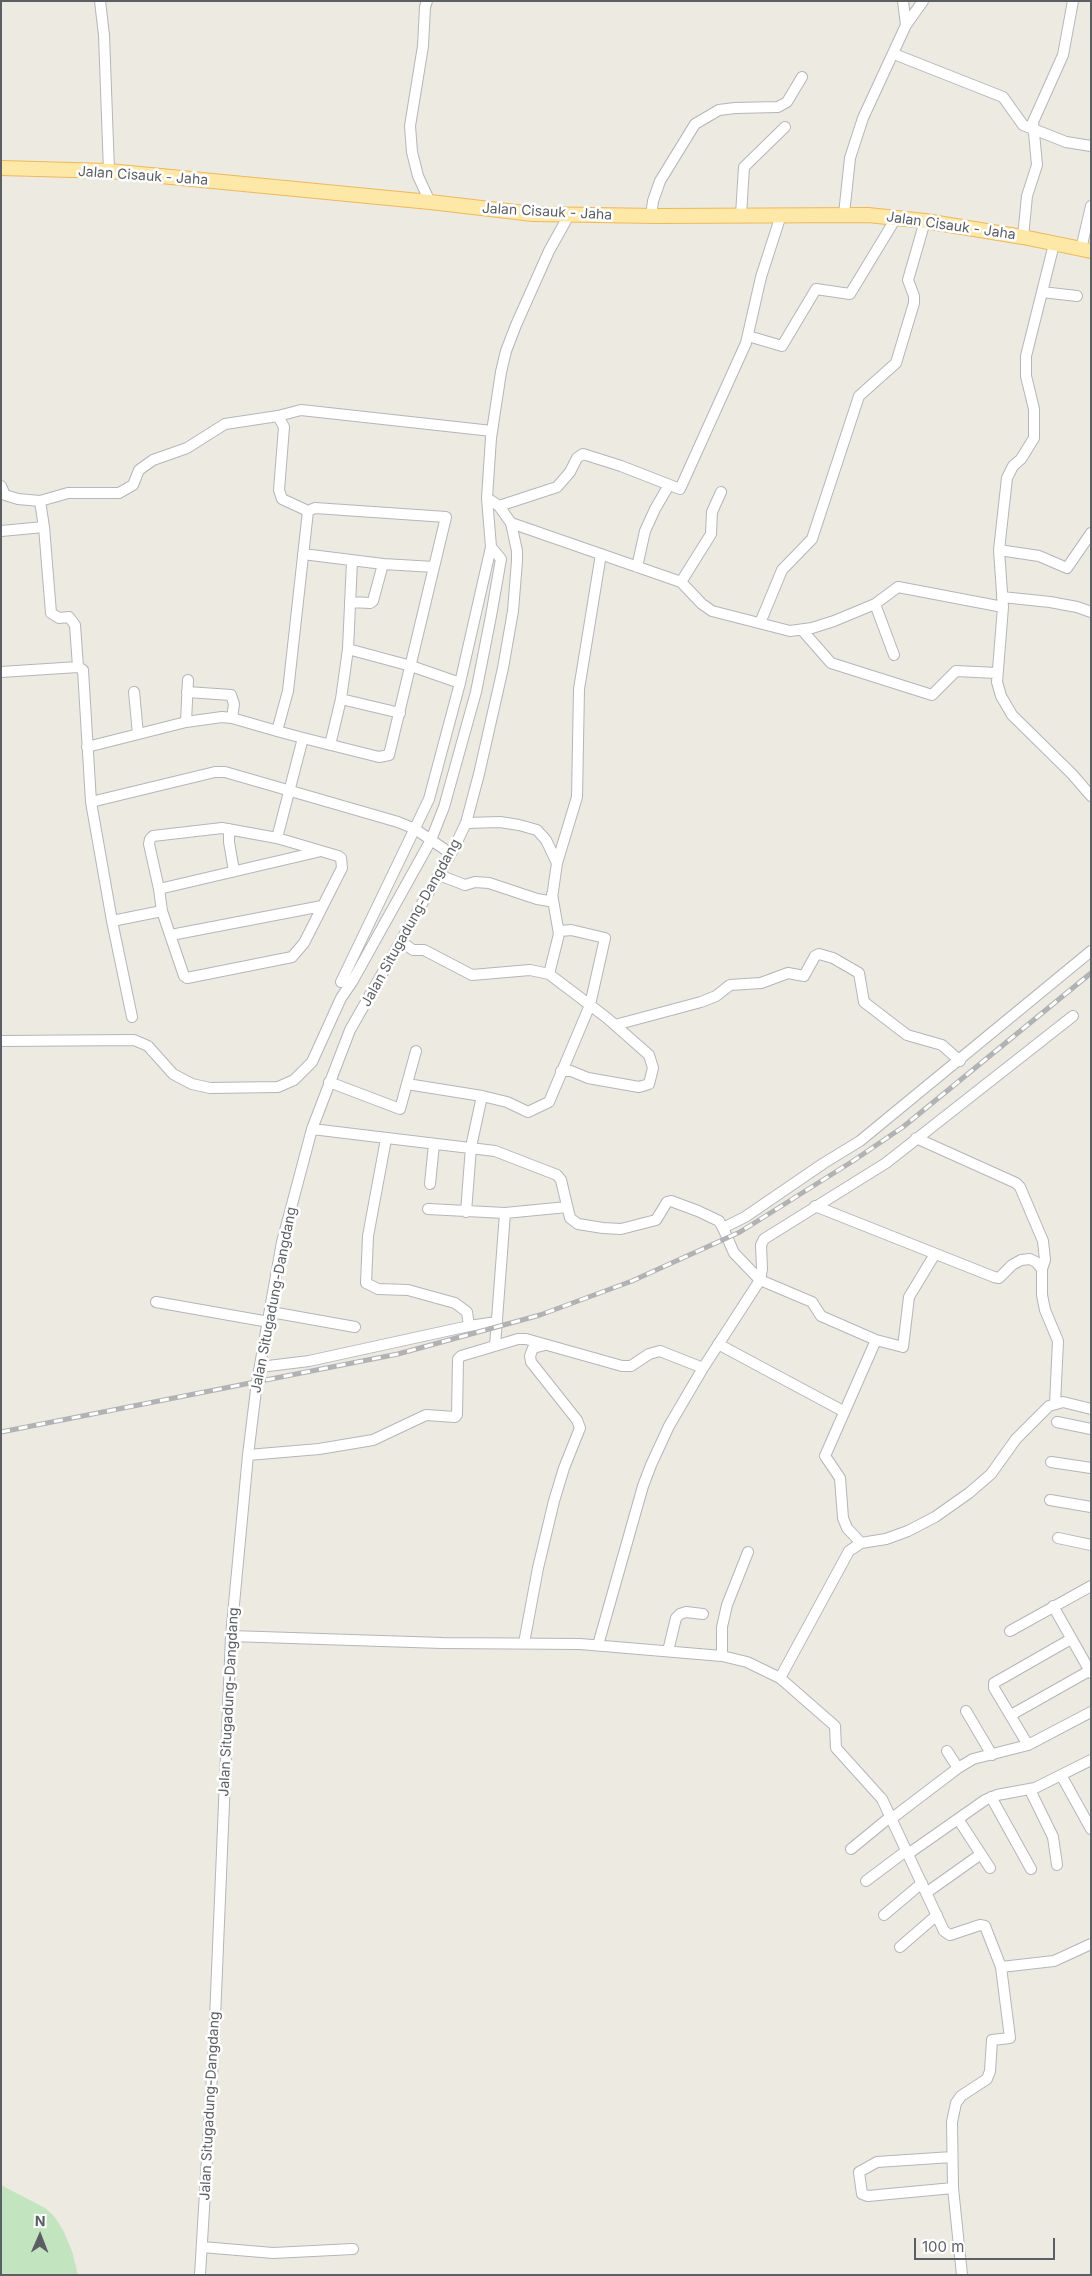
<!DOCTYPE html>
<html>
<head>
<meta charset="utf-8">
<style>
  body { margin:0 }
  #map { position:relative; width:1092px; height:2276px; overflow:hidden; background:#edeae2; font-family:Inter,sans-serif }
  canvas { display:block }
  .frame { position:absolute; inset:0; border:2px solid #5b5f63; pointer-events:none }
  .north { position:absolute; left:15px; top:2211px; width:50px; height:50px; -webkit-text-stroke:4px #fff; paint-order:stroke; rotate:1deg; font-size:14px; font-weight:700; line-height:20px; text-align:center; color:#5b5f63 }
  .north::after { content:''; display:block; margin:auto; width:18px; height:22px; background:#5b5f63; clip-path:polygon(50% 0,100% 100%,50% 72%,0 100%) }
  .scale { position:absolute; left:914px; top:2238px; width:141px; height:22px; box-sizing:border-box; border:2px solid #5b5f63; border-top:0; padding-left:6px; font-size:15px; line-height:18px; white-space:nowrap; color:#5b5f63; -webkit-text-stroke:4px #fff; paint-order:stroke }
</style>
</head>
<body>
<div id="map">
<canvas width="1092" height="2276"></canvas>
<div class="frame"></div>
<div class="north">N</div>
<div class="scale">100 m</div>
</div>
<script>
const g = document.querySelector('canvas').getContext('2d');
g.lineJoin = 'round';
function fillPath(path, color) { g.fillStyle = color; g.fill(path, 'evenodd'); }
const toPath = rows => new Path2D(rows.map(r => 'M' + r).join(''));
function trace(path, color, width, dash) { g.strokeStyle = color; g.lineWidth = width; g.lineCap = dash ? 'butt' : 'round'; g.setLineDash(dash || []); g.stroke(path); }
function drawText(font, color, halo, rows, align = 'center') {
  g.font = font + ' Inter,sans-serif'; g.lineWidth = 5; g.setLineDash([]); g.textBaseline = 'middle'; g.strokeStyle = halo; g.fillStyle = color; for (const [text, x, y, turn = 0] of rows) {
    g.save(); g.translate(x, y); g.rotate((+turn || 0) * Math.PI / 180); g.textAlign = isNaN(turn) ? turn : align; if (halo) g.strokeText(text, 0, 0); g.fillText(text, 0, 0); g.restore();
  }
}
fillPath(toPath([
  [1,2185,45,2208,54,2216,63,2230,72,2251,78,2275,1,2275]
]), '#c2e5bf');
const minor = toPath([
  [100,1,104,35,109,171],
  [427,1,425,7,423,46,410,126,412,152,418,176,430,202],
  [906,25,923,1],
  [894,54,1003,97,1023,125,1066,142,1091,146],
  [844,214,850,158,863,118,906,25,903,1],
  [741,215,744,167,785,127],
  [651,216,653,201,660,181,695,124,719,110,735,108,778,107,787,102,802,77],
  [1023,237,1027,196,1037,165,1033,122,1063,55,1073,1],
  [1054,244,1026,356,1026,376,1034,409,1034,438,1021,459,1013,466,1007,478,999,550,1003,607,997,682,1001,696,1012,715,1072,774,1091,796],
  [1081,249,1091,206],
  [1042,292,1077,296],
  [748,336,782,346,816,289,850,294,896,218],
  [278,416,284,427,279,490,282,499,308,511],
  [1,486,5,495,18,499,40,501,44,527,51,613,59,618,69,617,75,625,78,667],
  [40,501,68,493,119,493,133,485,139,470,153,460,187,448,225,424,278,416,301,410,492,431],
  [499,506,557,487,570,472,577,458,583,454,621,466,680,489,746,343,761,277,781,215],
  [511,523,681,582,702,604,712,611,790,631,812,628,834,621,875,604,898,587,1003,607],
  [1,531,44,527],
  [999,550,1039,556,1067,568,1091,533],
  [303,554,383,564,434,567],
  [637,567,645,531,655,509,669,485],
  [681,582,711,534,712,512,721,492],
  [1002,597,1050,602,1077,607,1091,612],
  [350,602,370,603,373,601,383,564],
  [875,604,894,655],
  [760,623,782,570,812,539,859,396,896,363,914,303,914,296,908,280,925,221],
  [802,630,831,663,932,695,956,671,997,673],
  [348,649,411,666,460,683],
  [1,672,78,667,83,670,91,802,112,921,132,1017],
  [134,692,138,734],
  [187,692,231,695,234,704,232,718],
  [341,699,400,713],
  [186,722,188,680],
  [330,745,341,699,348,649,352,561],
  [87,747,186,722,222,717,232,718,277,731,303,738,379,757,389,755,446,517,315,508,308,511,288,691,277,731],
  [91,802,215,772,225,772,398,822,415,829,450,853],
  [466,823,500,822,519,825,537,830,546,840,557,863],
  [222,828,277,838,338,856,341,858,342,868,304,943,292,957,187,978,184,976,162,911,159,889,149,844,150,839,153,836,222,828],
  [229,829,229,842,234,871],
  [277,838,303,738],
  [439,875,465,885,475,882,489,883,537,899,549,901,552,898,557,863,577,797,579,689,601,554],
  [159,889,317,852],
  [552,894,559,934],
  [112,921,162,911],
  [171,935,322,906],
  [402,942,413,950,424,950,472,975,530,970,549,974,607,1018,649,1055,653,1068,649,1084,639,1087,588,1078,571,1071,561,1071],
  [341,982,429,799,460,683,491,547,487,498],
  [615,1025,701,1002,716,996,730,985,761,983,788,973,804,976,815,956,819,954,833,958,859,973,864,1002,907,1035,942,1045,960,1061],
  [1,1041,134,1040,148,1046,173,1074,192,1084,210,1088,278,1087,294,1080,312,1062,341,998,352,982,431,840,444,807,476,692,491,616,501,559,491,547],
  [329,1082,400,1109,416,1051],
  [407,1084,482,1096,507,1102,528,1112,549,1102,590,1005,605,938,571,930,561,931,559,934,549,974],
  [312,1129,495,1151,557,1175,561,1180,570,1218,578,1224,603,1228,621,1229,656,1220,667,1202,671,1201,698,1211,719,1221,723,1228,745,1217,824,1163,860,1141,1091,951],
  [916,1138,1016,1183,1020,1187,1043,1241,1045,1260,1042,1269,1042,1295,1045,1310,1058,1341,1055,1404],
  [386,1139,368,1236,366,1283,378,1289,408,1290,455,1303,467,1312,469,1326],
  [430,1184,434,1144],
  [815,1206,994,1277,999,1278,1012,1265,1021,1260,1030,1259,1036,1262,1042,1269],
  [428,1209,505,1213,495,1346],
  [466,1212,471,1147,482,1096],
  [505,1213,567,1207],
  [723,1228,734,1253,760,1280,812,1302,821,1316,876,1340,903,1347,909,1297,935,1254],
  [156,1302,269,1322],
  [271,1312,355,1327],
  [718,1344,843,1411],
  [260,1367,309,1361,469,1326,497,1322],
  [1057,1422,1091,1429],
  [248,1455,319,1449,373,1440,426,1415,455,1417,457,1415,458,1359,461,1356,518,1339,526,1339,622,1366,631,1366,649,1354,660,1351,703,1368],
  [1051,1462,1091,1468],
  [1050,1500,1091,1507],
  [1058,1538,1091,1545],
  [861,1543,847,1528,843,1518,840,1478,825,1456,876,1340],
  [1053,1606,1091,1673],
  [1010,1631,1091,1586],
  [231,1636,442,1643,580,1644,722,1656,747,1662,780,1678,835,1726,836,1748,882,1799,944,1931,950,1935,980,1925,985,1926,1001,1967,1010,2038,992,2040,990,2071,987,2079,961,2096,956,2103,952,2122,953,2188,962,2275],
  [524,1643,538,1568,554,1501,564,1468,580,1428,577,1420,531,1362,530,1356,533,1348,545,1345],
  [598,1645,643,1486,651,1465,669,1426,703,1368,760,1280,762,1269,761,1245,764,1239,886,1163,1073,1016],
  [668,1651,676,1618,680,1614,686,1612,703,1614],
  [722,1656,722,1627,727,1605,748,1552],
  [780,1678,849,1551,861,1543,886,1539,908,1531,935,1517,969,1493,991,1474,1016,1439,1049,1406,1063,1402,1091,1409],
  [966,1711,992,1755],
  [1011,1715,1089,1671],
  [1028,1745,994,1688,994,1683,1071,1639],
  [947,1751,958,1768],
  [1061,1775,1091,1829],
  [1030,1790,1053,1837,1057,1865],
  [991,1797,1031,1869],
  [891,1819,958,1768,973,1759,1028,1745,1091,1712],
  [958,1819,990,1868],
  [851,1849,890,1817],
  [908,1854,985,1800,997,1795,1035,1788,1091,1760],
  [866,1881,906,1851],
  [926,1893,981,1854],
  [884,1915,922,1883],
  [900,1947,937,1915],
  [1001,1967,1054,1961,1091,1944],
  [952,2157,877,2162,859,2172,862,2194,868,2196,953,2188],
  [202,2247,273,2253,353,2249],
  [200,2275,214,2042,231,1636,248,1455,257,1382,282,1242,312,1129,350,1030,455,846,466,823,479,774,503,668,513,611,517,561,517,551,511,523,499,506,487,498,491,438,501,372,506,351,516,325,549,251,569,215]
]);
const major = toPath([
  [1,168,109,171,430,202,533,214,656,216,868,215,925,221,1023,237,1091,251]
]);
trace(minor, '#b3b6ba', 12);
trace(major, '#efb859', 16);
trace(minor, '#fff', 10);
trace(major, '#fee8a7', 14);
const rail = toPath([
  [1,1432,398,1354,540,1315,632,1281,740,1232,853,1161,903,1127,1091,973]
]);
trace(rail, '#b1b2b3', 5);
trace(rail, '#fff', 3, [9]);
drawText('14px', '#5b5f63', '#fff', [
  ["Jalan Cisauk - Jaha",143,176,4],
  ["Jalan Cisauk - Jaha",547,212,3],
  ["Jalan Cisauk - Jaha",951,226,8],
  ["Jalan Situgadung-Dangdang",411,923,-61],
  ["Jalan Situgadung-Dangdang",274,1300,-79],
  ["Jalan Situgadung-Dangdang",229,1702,-87],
  ["Jalan Situgadung-Dangdang",210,2106,-87]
]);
</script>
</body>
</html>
